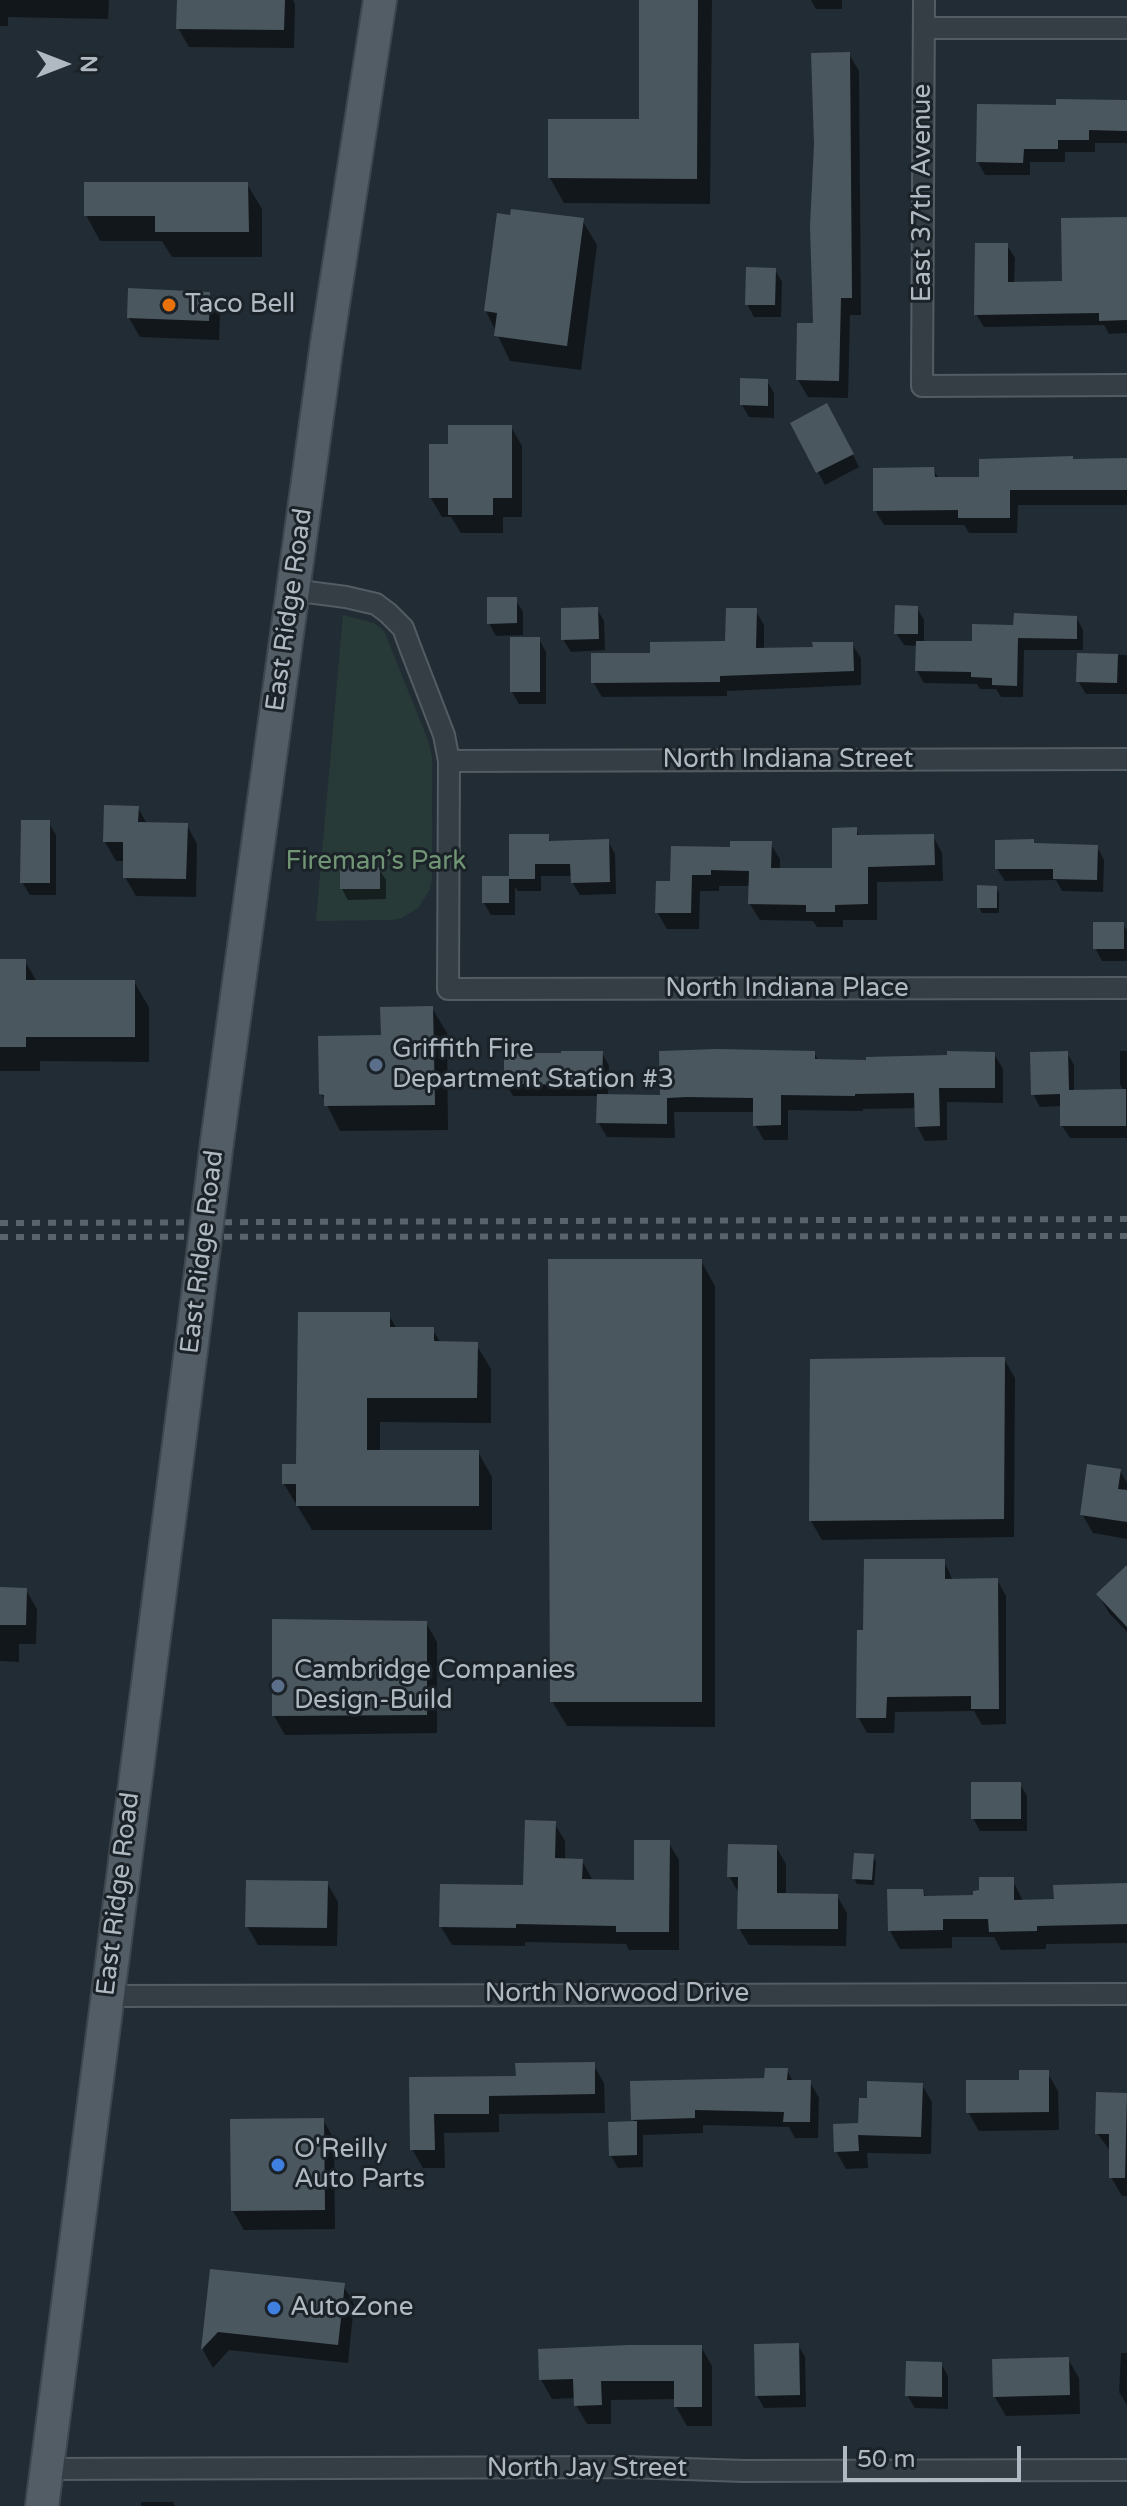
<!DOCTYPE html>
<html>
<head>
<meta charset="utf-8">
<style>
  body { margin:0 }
  #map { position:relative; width:1127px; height:2506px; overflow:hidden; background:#222c34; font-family:"Varela Round",sans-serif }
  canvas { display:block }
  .north { position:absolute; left:24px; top:24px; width:80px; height:80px; -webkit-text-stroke:6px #1b2329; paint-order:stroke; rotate:90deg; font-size:22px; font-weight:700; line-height:32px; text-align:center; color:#b0b9c1 }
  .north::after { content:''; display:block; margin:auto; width:28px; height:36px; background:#b0b9c1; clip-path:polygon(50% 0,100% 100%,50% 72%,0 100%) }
  .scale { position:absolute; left:843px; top:2446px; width:178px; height:36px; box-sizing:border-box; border:4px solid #b0b9c1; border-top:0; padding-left:10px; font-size:24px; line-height:28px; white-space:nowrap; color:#b0b9c1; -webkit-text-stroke:6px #1b2329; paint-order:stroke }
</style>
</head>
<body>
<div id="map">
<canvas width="1127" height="2506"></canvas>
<div class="north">N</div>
<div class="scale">50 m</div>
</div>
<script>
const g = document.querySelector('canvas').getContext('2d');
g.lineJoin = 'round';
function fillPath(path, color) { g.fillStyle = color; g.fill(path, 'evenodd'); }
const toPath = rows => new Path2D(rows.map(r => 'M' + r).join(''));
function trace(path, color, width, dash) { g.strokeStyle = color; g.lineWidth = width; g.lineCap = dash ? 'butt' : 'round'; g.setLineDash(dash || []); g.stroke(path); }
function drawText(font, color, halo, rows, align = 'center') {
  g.font = font + ' "Varela Round",sans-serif'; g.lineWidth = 6; g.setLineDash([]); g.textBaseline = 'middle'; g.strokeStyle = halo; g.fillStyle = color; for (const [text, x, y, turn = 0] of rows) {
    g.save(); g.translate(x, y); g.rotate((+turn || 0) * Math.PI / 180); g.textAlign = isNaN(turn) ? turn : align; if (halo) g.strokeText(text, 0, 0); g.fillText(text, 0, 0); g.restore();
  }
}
fillPath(toPath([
  [343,615,374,623,384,631,428,740,432,757,432,880,429,891,418,908,402,918,392,920,316,921]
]), '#283a37');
fillPath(toPath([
  [0,0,109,0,108,19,8,17,8,26,0,26],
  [179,0,293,0,295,4,294,48,189,47,178,28],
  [641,0,712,0,710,204,564,203,550,178,641,121],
  [811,0,842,0,842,9,816,9],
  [849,54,859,71,861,315,850,315,848,398,808,397,798,380,815,325],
  [1127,101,1127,143,1095,143,1095,152,1065,152,1065,162,1030,162,1030,175,985,175,978,162,1058,107],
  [247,184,262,209,262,257,172,257,162,241,100,241,86,215],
  [1127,219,1127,333,1109,334,1104,325,984,327,976,314,1007,245,1015,258,1014,284,1064,283],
  [582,220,597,245,581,370,510,361,486,311],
  [775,270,782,282,781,317,754,317,747,304],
  [209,294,220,313,219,340,140,337,129,318],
  [767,381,774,393,774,418,749,417,742,405],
  [834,418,859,467,825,485,792,424],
  [511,427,522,446,522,517,503,517,503,533,461,533,451,517,442,517,431,498,450,446],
  [1127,458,1127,505,1018,505,1017,533,969,533,964,525,884,525,875,510,933,469,939,479,981,479],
  [515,599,523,612,523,635,496,636,489,623],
  [917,608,924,620,924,643,974,643,1015,627,1076,617,1083,630,1083,650,1024,650,1023,697,1001,697,996,689,980,689,977,684,924,683,917,671,917,646,904,645,896,633],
  [597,609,604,621,605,650,571,652,563,639],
  [755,610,764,625,764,650,815,649,852,644,861,658,861,685,727,691,727,696,602,697,593,682,652,655,727,643],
  [539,639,546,652,546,704,519,704,512,692],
  [1079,655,1127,655,1127,694,1086,694,1078,681],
  [138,808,147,824,187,825,197,844,196,897,136,896,125,877,125,861,116,861,105,842],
  [48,822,56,835,56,895,30,895,22,882],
  [856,829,860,837,933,836,942,853,943,881,877,882,877,920,843,920,843,927,817,927,813,921,760,920,750,904,751,886,719,886,719,891,700,891,699,929,667,929,657,912,672,883,732,849,770,843,780,859,780,870,834,870],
  [548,836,551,843,608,841,615,854,616,894,580,895,572,882,572,876,541,876,541,891,518,891,515,887,515,915,491,915,484,903,484,878,511,878],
  [1033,841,1036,845,1097,847,1104,860,1103,892,1062,891,1056,880,1005,881,997,869],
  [379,869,386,880,386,899,348,900,342,889],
  [996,888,999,893,999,913,982,913,979,907],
  [1123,924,1127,931,1127,961,1102,961,1095,948],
  [0,961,25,961,37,982,134,982,149,1007,149,1062,40,1061,40,1071,0,1071],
  [432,1008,447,1033,448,1130,340,1131,321,1093,383,1037],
  [1120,1051,1127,1051,1127,1138,1070,1138,1062,1126,1062,1106,1040,1107,1033,1094,1067,1053,1074,1065,1074,1092,1124,1091,1120,1084],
  [602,1053,609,1066,608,1096,662,1097,814,1053,819,1061,868,1062,994,1054,1003,1069,1003,1103,947,1102,947,1140,925,1141,917,1126,917,1108,863,1109,863,1111,788,1110,788,1140,764,1140,755,1125,755,1112,674,1112,675,1138,607,1137,598,1122,599,1096,513,1096,506,1084],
  [701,1261,715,1286,715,1727,567,1726,552,1701],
  [388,1314,397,1329,432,1329,441,1343,476,1344,491,1369,491,1423,380,1422,380,1452,478,1452,492,1477,492,1530,312,1530,284,1484,297,1466],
  [1004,1359,1015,1378,1014,1537,822,1540,811,1521],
  [1120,1471,1127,1483,1127,1539,1093,1533,1082,1514],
  [944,1561,953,1581,997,1580,1006,1596,1006,1724,982,1725,974,1711,895,1712,894,1733,867,1733,858,1717,865,1632],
  [1127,1578,1127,1632,1109,1613,1098,1594],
  [0,1589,26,1590,37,1609,36,1644,19,1644,19,1662,0,1661],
  [426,1623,437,1642,437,1733,285,1735,274,1716],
  [1020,1784,1027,1796,1027,1831,980,1831,973,1818],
  [554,1823,565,1841,565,1861,582,1861,592,1879,636,1882,668,1842,679,1860,679,1950,629,1950,626,1944,525,1942,525,1946,452,1945,441,1927,525,1887],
  [776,1847,786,1864,786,1895,837,1896,847,1913,846,1946,749,1945,739,1928,740,1895,729,1876],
  [873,1856,876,1862,874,1885,857,1884,854,1878],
  [1012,1879,1023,1901,1056,1901,1127,1885,1127,1943,1046,1944,1046,1949,1001,1950,994,1937,952,1937,952,1948,900,1949,890,1931,922,1891,927,1898,975,1897],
  [327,1883,338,1902,337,1946,258,1945,247,1926],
  [593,2064,604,2083,605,2113,499,2114,499,2132,444,2133,445,2168,423,2168,412,2149,411,2079,518,2078],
  [787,2070,793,2082,810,2082,819,2098,818,2138,795,2138,789,2127,703,2125,703,2133,643,2135,643,2167,618,2168,611,2156,635,2123,633,2119,766,2080],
  [1047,2072,1058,2091,1059,2130,979,2131,968,2112,1022,2082],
  [922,2085,932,2102,931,2154,867,2153,868,2168,846,2169,836,2151],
  [1098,2094,1127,2095,1127,2196,1122,2196,1111,2177,1111,2152,1097,2133],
  [323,2120,334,2139,335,2229,244,2230,233,2211],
  [211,2271,343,2285,354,2304,348,2363,229,2350,213,2368,203,2350],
  [798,2345,805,2357,806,2407,764,2408,757,2396],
  [701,2347,712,2366,712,2426,687,2426,676,2407,676,2399,611,2400,611,2424,587,2424,576,2405,576,2398,552,2399,541,2380],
  [1121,2353,1127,2353,1127,2405,1119,2392],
  [1068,2359,1079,2378,1080,2414,1006,2416,995,2397],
  [941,2364,948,2376,948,2409,915,2408,907,2395],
  [141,2502,173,2502,175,2506,141,2506]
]), '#0007');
fillPath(toPath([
  [177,0,285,0,284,30,176,29],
  [639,0,698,0,697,179,548,178,548,119,639,119],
  [850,52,852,298,841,298,839,381,796,380,797,323,813,323,810,226,814,144,811,53],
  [1056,99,1127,100,1127,131,1089,130,1089,140,1058,140,1058,149,1024,149,1023,163,976,162,977,104,1056,105],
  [84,182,248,182,249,232,155,232,155,216,84,216],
  [511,209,584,218,567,346,494,336,497,313,484,311,497,213,510,215],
  [1127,217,1127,320,1099,321,1099,313,974,315,975,243,1008,243,1008,282,1062,281,1061,218],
  [746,267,776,268,775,305,745,305],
  [128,288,210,292,209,321,127,318],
  [740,378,768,379,768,406,740,405],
  [827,403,854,454,816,473,790,423],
  [448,425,512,425,512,498,493,498,493,515,448,515,448,498,429,498,429,444,448,444],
  [1073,456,1073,459,1127,458,1127,490,1010,490,1010,518,958,518,958,510,873,511,873,468,934,467,935,477,979,477,979,459],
  [487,597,517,597,517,623,487,624],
  [895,605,918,606,918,634,894,634],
  [598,607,599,639,561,640,561,608],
  [726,608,757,608,756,648,813,647,812,642,853,642,854,671,720,676,720,682,591,683,591,653,650,653,650,642,725,641],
  [1014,613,1077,616,1077,639,1018,638,1017,686,992,685,992,678,971,677,971,672,915,671,916,641,972,641,972,624,1013,625],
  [510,637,540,637,540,692,510,692],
  [1077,653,1118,654,1117,683,1076,682],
  [104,805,139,806,138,822,188,823,186,879,123,878,123,842,103,842],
  [21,820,50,820,50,883,20,883],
  [857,827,857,835,934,834,935,865,868,867,868,904,835,905,835,912,806,912,806,905,748,904,749,871,711,870,711,875,692,875,691,913,655,913,656,881,670,881,671,846,730,847,730,841,772,841,771,868,832,868,832,828],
  [509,834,549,834,549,841,609,839,610,882,571,883,570,864,535,864,535,879,509,879],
  [1034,839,1034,843,1098,845,1097,880,1053,879,1053,869,995,869,995,840],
  [340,867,380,867,380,889,340,889],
  [482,876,509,876,509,903,482,903],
  [977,885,997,886,997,908,977,908],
  [1093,922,1124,922,1124,949,1093,949],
  [0,959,26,959,26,980,135,980,135,1037,26,1037,26,1047,0,1047],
  [433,1006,435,1105,324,1106,324,1095,319,1094,318,1036,381,1035,380,1007],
  [717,1049,815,1051,815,1059,866,1060,866,1057,947,1055,947,1051,995,1052,995,1088,939,1088,940,1126,915,1127,914,1093,855,1094,855,1096,781,1095,781,1125,753,1126,753,1098,687,1097,667,1098,667,1124,596,1123,597,1094,660,1095,659,1051],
  [561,1051,603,1051,602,1085,504,1084,504,1053,561,1053],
  [1068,1051,1069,1090,1126,1089,1126,1126,1060,1126,1060,1094,1031,1095,1030,1052],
  [548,1259,702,1259,702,1702,550,1702],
  [298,1312,390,1312,390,1327,434,1327,434,1341,478,1342,477,1398,367,1398,367,1450,479,1450,479,1506,296,1506,296,1484,282,1484,282,1464,296,1464],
  [971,1357,1005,1357,1004,1519,809,1521,810,1359],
  [1087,1464,1121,1469,1118,1489,1127,1490,1127,1522,1080,1515],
  [864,1559,945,1559,945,1579,998,1578,999,1709,971,1709,971,1696,887,1697,886,1718,856,1718,857,1630,863,1630],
  [1127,1565,1127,1627,1096,1594],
  [0,1587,27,1588,26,1625,0,1625],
  [272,1619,427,1621,427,1715,272,1716],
  [971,1782,1021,1782,1021,1819,971,1819],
  [525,1820,556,1821,555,1858,583,1859,582,1879,634,1880,634,1840,670,1840,669,1932,616,1932,616,1926,516,1924,516,1928,439,1927,440,1884,523,1885],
  [728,1844,777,1845,777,1893,838,1894,838,1929,737,1929,738,1877,727,1877],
  [854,1853,874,1854,872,1880,852,1879],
  [979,1877,1014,1877,1014,1900,1054,1899,1053,1885,1127,1883,1127,1924,1037,1926,1037,1931,989,1932,988,1919,943,1919,943,1930,888,1931,887,1889,923,1889,924,1896,973,1895,973,1891,979,1890],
  [246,1880,328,1881,327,1928,245,1927],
  [595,2062,595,2094,489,2096,489,2114,434,2114,435,2150,410,2150,409,2077,516,2076,515,2063],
  [765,2068,788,2068,787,2080,811,2080,810,2122,783,2122,784,2112,695,2110,695,2118,631,2120,630,2081,764,2078],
  [1019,2070,1049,2070,1049,2112,966,2113,966,2080,1019,2080],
  [867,2081,923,2083,921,2137,858,2135,859,2151,834,2152,833,2124,858,2123,858,2126,859,2098,867,2098],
  [1096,2092,1127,2093,1125,2178,1109,2178,1109,2134,1095,2134],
  [324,2118,325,2210,231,2211,230,2119],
  [637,2121,637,2155,609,2156,608,2122],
  [210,2269,345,2283,338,2345,218,2332,201,2350],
  [799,2343,800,2395,755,2396,754,2344],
  [629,2345,702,2345,702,2407,674,2407,674,2381,601,2381,602,2405,574,2406,573,2379,539,2380,538,2349],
  [1069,2357,1070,2395,993,2397,992,2359],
  [906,2361,942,2362,942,2397,905,2396]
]), '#4b575f');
const street = toPath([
  [924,0,922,386,1127,385],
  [924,28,1127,28],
  [292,590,346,597,376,604,388,613,403,628,410,647,444,735,449,761,448,989,1127,988],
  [449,761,1127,759],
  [106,1996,1127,1994],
  [46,2469,627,2467,744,2471,1127,2470]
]);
const primary = toPath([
  [217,1142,327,343,380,0],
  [42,2506,195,1319]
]);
trace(street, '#535c62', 24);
trace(primary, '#3f474e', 36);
trace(street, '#353e45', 20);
trace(primary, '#535d65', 32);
trace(toPath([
  [0,1223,1127,1219],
  [0,1237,1127,1236]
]), '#58636b', 6, [8, 8]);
const primaryBridge = toPath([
  [195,1319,217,1142]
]);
trace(primaryBridge, '#3f474e', 36, []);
trace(primaryBridge, '#535d65', 32);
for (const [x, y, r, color] of [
  [169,305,8,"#e8710a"],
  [376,1065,8,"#5c6f8a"],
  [278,1686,8,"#5c6f8a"],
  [278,2165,8,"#3f7fe0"],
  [274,2308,8,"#3f7fe0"]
]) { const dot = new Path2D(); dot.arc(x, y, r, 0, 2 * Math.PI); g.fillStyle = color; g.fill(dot); trace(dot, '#1b2329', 3); }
drawText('26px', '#b0b9c1', '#1b2329', [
  ["East 37th Avenue",923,193,-90],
  ["East Ridge Road",290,610,-82],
  ["North Indiana Street",788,760],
  ["North Indiana Place",787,989],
  ["East Ridge Road",203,1252,-83],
  ["East Ridge Road",119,1894,-83],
  ["North Norwood Drive",617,1994],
  ["North Jay Street",587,2469]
]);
drawText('26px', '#b0b9c1', '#1b2329', [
  ["Taco Bell",185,305],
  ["Griffith Fire",392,1050],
  ["Department Station #3",392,1080],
  ["Cambridge Companies",294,1671],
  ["Design-Build",294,1701],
  ["O'Reilly",294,2150],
  ["Auto Parts",294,2180],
  ["AutoZone",290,2308]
], 'left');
drawText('26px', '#719574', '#1b2329', [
  ["Fireman’s Park",376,862]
]);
</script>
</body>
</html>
